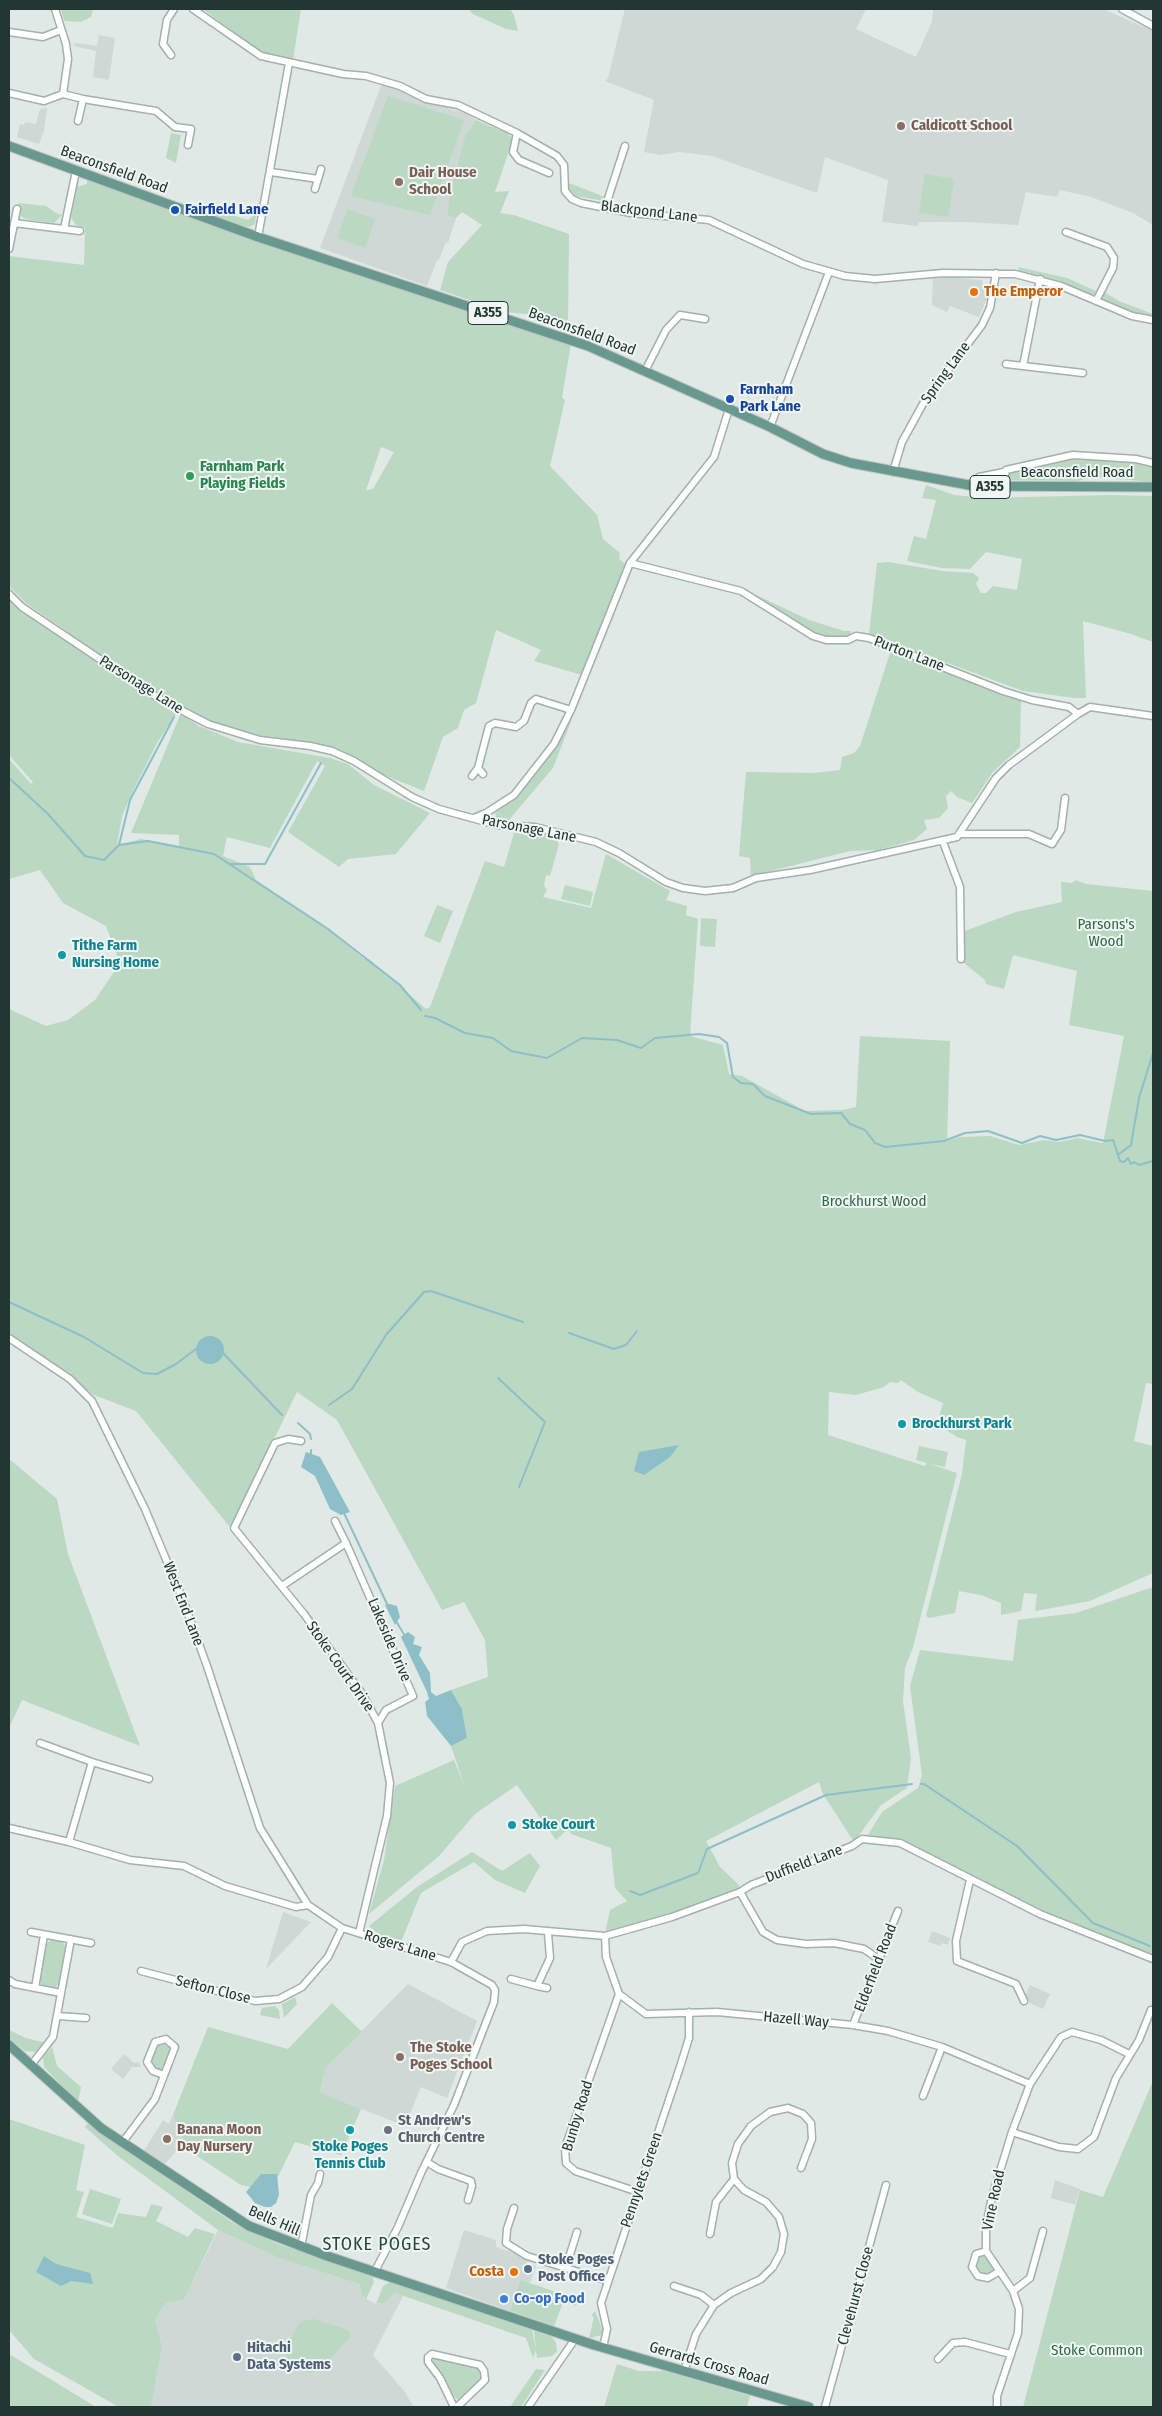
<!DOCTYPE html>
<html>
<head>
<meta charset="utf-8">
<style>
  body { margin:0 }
  #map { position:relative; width:1162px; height:2416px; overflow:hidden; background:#e0e9e5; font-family:"Fira Sans Condensed",sans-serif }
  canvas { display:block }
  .frame { position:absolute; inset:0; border:10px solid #223732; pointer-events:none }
</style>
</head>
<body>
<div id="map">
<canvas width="1162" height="2416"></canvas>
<div class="frame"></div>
</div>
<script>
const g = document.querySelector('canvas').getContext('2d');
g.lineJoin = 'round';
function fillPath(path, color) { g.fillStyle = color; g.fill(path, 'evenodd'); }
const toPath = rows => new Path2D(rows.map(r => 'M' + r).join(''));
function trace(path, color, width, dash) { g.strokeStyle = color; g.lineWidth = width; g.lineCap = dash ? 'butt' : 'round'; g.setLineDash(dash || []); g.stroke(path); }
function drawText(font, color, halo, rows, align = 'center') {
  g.font = font + ' "Fira Sans Condensed",sans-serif'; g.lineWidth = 4; g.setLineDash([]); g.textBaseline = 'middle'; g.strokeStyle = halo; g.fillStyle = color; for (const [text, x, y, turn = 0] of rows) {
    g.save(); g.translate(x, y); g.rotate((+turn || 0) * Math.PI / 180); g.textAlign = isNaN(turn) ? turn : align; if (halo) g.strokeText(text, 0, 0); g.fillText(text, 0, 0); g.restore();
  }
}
fillPath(toPath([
  [625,9,866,9,856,29,916,57,932,22,933,10,937,9,1103,9,1153,31,1153,225,1133,213,1091,197,1060,190,1057,197,1026,192,1018,225,967,222,919,222,918,226,882,222,888,180,825,157,817,193,712,156,679,152,660,155,644,152,654,100,605,81,608,78],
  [99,35,115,38,109,80,93,77,96,51,74,46,75,43,97,46],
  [382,83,419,100,465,113,476,120,465,136,453,216,456,218,448,243,446,242,439,260,437,260,427,286,320,248],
  [47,108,44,131,39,144,17,137,20,124,24,125,25,122,36,124,40,109],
  [933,275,982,280,987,298,979,317,950,306,947,312,932,305],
  [283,1912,311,1922,266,1969],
  [932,1931,950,1938,948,1945,942,1943,940,1946,928,1942],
  [408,1984,477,2021,447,2098,421,2087,405,2126,318,2092,326,2067],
  [1030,1985,1050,1994,1043,2009,1023,2000],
  [124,2054,134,2063,139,2062,141,2067,132,2067,123,2079,111,2069],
  [173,2115,184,2142,163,2166,144,2151,163,2120,169,2124],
  [1055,2180,1080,2189,1075,2205,1051,2198],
  [218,2230,279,2258,361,2284,363,2297,376,2304,381,2304,395,2293,403,2296,373,2355,404,2391,414,2407,151,2407,162,2346,155,2320,166,2303,184,2300],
  [464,2230,496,2240,496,2247,528,2258,527,2263,536,2266,530,2283,520,2280,510,2311,446,2288]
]), '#ced8d4');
fillPath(toPath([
  [61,9,93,9,91,17,81,22,64,21],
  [203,9,301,9,293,60,259,51],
  [468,9,510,9,514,15,518,31,506,29,473,14],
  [388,96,464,120,430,215,351,196],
  [476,120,507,133,513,139,495,192,509,191,500,213,514,215,569,234,568,324,546,316,505,312,440,290,448,262,482,225,462,212,456,218,448,215,449,201,465,136],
  [171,133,181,135,176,163,166,158],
  [925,174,954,179,948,217,919,213],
  [87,179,571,343,562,398,565,400,550,466,597,515,603,539,620,553,619,559,626,565,582,675,534,661,541,650,496,630,476,703,464,710,458,728,443,737,424,791,384,775,345,753,322,745,240,732,209,722,158,695,88,650,65,630,27,604,9,586,9,256,84,265,85,228,76,225,71,218,77,187,87,184],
  [381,447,394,452,373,489,366,490],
  [569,183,605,197,604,201,576,196,569,190],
  [19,203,46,206,56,213,62,215,54,223,25,219,21,216,21,212,17,211],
  [348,209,375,219,365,248,337,238],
  [217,211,248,220,256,214,255,224,249,227,240,225,216,216],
  [1018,267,1067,278,1096,291,1095,294,1088,294,1065,284,1019,271],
  [1104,292,1119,301,1153,314,1153,317,1128,311,1103,300,1102,296],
  [1070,459,1108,459,1153,466,1153,482,1096,477,1077,481,1008,480,1008,472],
  [926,485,954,495,984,498,1111,495,1153,496,1153,642,1131,634,1083,621,1086,698,1075,698,1023,691,869,634,877,563,889,562,942,571,973,573,979,578,976,584,981,593,986,593,993,586,1017,590,1022,559,986,552,970,569,942,568,907,561,914,536,926,539,936,500,922,498],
  [752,593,809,620,844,631,851,631,850,637,825,639],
  [9,597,30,616,59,635,119,678,176,714,157,743,133,791,122,816,117,845,141,839,179,846,179,835,131,833,181,713,199,726,238,742,330,758,348,764,374,785,430,813,396,854,348,859,339,867,288,832,325,766,317,761,270,848,227,837,223,856,250,867,256,880,318,921,364,959,369,959,426,1009,430,1007,485,861,504,867,515,830,528,830,554,835,559,844,550,876,546,875,544,886,547,890,543,897,591,908,606,854,670,891,666,900,687,906,686,915,698,919,690,1036,723,1045,729,1074,742,1076,805,1111,842,1110,856,1107,860,1036,950,1041,947,1141,960,1137,990,1136,1019,1145,1044,1140,1059,1142,1077,1138,1103,1143,1124,1036,1069,1025,1077,971,1013,955,1004,989,986,984,985,980,964,963,962,932,1016,912,1062,902,1061,882,1072,883,1076,880,1086,884,1153,891,1153,1384,1146,1383,1134,1441,1153,1446,1153,1573,1090,1601,1035,1611,1037,1594,1024,1593,1021,1611,1001,1615,1001,1603,981,1595,959,1591,955,1613,929,1618,926,1616,962,1474,966,1440,957,1437,937,1424,943,1403,918,1392,901,1380,898,1383,890,1382,884,1387,856,1395,829,1392,828,1435,925,1466,927,1463,916,1460,919,1446,948,1452,945,1467,930,1464,957,1473,913,1647,905,1668,903,1701,911,1758,907,1788,881,1805,854,1842,823,1794,819,1782,706,1841,720,1867,738,1884,740,1890,672,1915,605,1933,610,1910,627,1901,615,1888,611,1848,571,1834,568,1829,556,1840,517,1785,475,1814,439,1856,369,1914,384,1860,395,1786,454,1760,465,1787,451,1746,467,1738,462,1709,451,1690,488,1677,485,1640,464,1602,442,1610,337,1420,297,1392,237,1515,229,1526,136,1411,94,1395,62,1371,24,1347,9,1333,9,1009,46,1026,68,1020,95,1000,120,963,106,926,63,903,40,870,9,879,9,759,31,784,33,782,9,755],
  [891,650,919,663,1021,700,1020,747,993,772,972,803,957,797,951,791,946,796,948,808,939,818,924,820,927,829,914,840,878,850,850,851,751,876,750,858,739,856,746,772,814,773,840,770,842,757,854,753,860,746],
  [572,719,553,768,508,821,497,820,495,813,514,799,523,790,555,748],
  [565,885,593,892,590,906,561,899],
  [437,905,453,911,440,943,424,936],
  [701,918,717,919,715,947,700,946],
  [9,1459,57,1499,68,1554,140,1746,22,1700,9,1728],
  [1153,1587,1153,1957,988,1887,911,1844,868,1835,882,1812,918,1788,922,1775,910,1686,920,1650,1013,1661,1018,1620,1076,1613],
  [472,1852,502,1871,530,1853,540,1866,525,1893,495,1880,474,1862,421,1893,401,1942,379,1935,369,1926,417,1887],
  [52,1939,61,1940,66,1947,61,1981,54,1989,43,1987,39,1980,46,1944],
  [295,1997,297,2004,284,2018,282,2004],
  [332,2003,362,2032,326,2067,319,2092,361,2109,341,2155,295,2142,271,2191,241,2185,194,2154,196,2151,184,2142,173,2115,208,2027,288,2049],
  [275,2006,279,2010,280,2019,260,2015,262,2008],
  [9,2030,26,2038,46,2043,38,2052,25,2051,9,2038],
  [159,2043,166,2043,172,2048,166,2068,159,2071,155,2070,151,2061],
  [52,2047,57,2066,81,2087,78,2102,44,2067,43,2057],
  [1153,2081,1153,2407,1023,2407,1080,2190,1103,2197],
  [9,2119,85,2145,76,2190,84,2192,76,2217,113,2228,118,2213,146,2217,151,2204,163,2207,156,2221,188,2237,195,2228,215,2234,184,2300,166,2303,155,2320,162,2346,151,2407,119,2407,34,2359,9,2330],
  [88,2123,233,2223,278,2244,363,2270,372,2275,374,2282,366,2299,362,2295,360,2284,279,2258,218,2230,119,2157,85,2127],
  [90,2189,121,2199,112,2224,82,2214],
  [981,2256,986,2256,993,2269,990,2275,980,2274,977,2270,976,2259],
  [520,2280,578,2299,576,2306,563,2302,554,2326,510,2311],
  [390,2282,532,2330,536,2350,533,2358,526,2338,395,2293,384,2303,376,2304,383,2286],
  [595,2311,603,2331,602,2335,589,2338,594,2317,591,2316],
  [314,2319,345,2329,349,2332,350,2337,321,2370,310,2373,287,2361,285,2350,298,2325,302,2321],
  [534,2331,552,2337,556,2343,557,2351,552,2356,537,2358],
  [9,2354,96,2407,9,2407],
  [437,2356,479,2369,483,2371,482,2380,459,2400,451,2395,433,2365,433,2358],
  [617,2364,639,2371,665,2371,750,2396,747,2407,604,2407],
  [536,2369,545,2370,521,2407,510,2407]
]), '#bbd8c3');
fillPath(toPath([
  '196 1350a14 14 0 1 1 28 0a14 14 0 1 1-28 0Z',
  [679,1445,670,1457,644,1475,634,1471,639,1452],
  [306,1452,320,1457,350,1512,341,1515,330,1509,315,1476,301,1467],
  [390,1604,397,1606,400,1617,395,1625,385,1605],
  [408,1632,415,1637,413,1644,422,1647,419,1655,430,1673,431,1692,436,1696,451,1690,462,1709,467,1738,451,1746,427,1716,425,1702,429,1699,427,1692,401,1637],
  [261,2174,277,2174,279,2195,276,2203,271,2207,265,2207,255,2203,246,2192],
  [44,2256,56,2264,90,2273,93,2284,71,2281,61,2286,36,2272]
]), '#8dbfc8');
trace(toPath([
  [9,778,48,814,85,856,104,860,119,845,148,841,214,854,328,929,400,985,421,1010],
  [119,845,130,800,174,717],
  [230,864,265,864,321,763],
  [425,1016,435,1018,465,1033,493,1038,511,1051,547,1058,582,1038,617,1040,641,1048,655,1038,699,1034,719,1037,727,1043,733,1077,741,1083,753,1084,765,1096,811,1114,841,1113,850,1124,865,1130,875,1143,885,1147,944,1141,965,1133,988,1131,1022,1143,1040,1136,1056,1140,1080,1135,1105,1141,1113,1140,1120,1161,1124,1162,1128,1158,1131,1164,1134,1162,1139,1165,1153,1161],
  [1119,1154,1131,1145,1139,1098,1153,1053],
  [9,1302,84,1337,143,1373,157,1374,176,1364,196,1349],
  [569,1333,614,1349,626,1345,637,1331],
  [223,1353,282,1415],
  [498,1378,545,1422,519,1487],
  [329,1405,352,1389,386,1335,424,1292,431,1291,523,1322],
  [298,1423,310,1434,311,1439],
  [311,1450,311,1455],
  [344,1513,388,1606],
  [396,1621,405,1636],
  [921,1784,924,1784,1017,1846,1093,1923,1150,1946],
  [630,1891,640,1895,698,1873,707,1849,826,1795,912,1784]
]), '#8dbfc8', 2);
const minor = toPath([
  [193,9,261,56,343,74,366,76,400,86,426,99,458,105,517,133,557,156,564,165,565,191,572,199,581,203,631,213,709,220,803,264,845,276,875,279,943,273,1015,274,1061,286,1132,316,1153,320],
  [1122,9,1153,26],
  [9,32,43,37,61,30],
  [171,55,163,44,167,20,174,9],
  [9,93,44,101,63,94,68,59,66,44,55,9],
  [63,94,83,99,78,121],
  [83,99,156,111,175,127,191,129,188,145],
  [517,133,513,152,519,160,549,173],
  [271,172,318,179],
  [315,189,321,169],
  [605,208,625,146],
  [14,223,80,231],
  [64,229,76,171],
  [1066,232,1107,247,1114,258,1113,268,1096,301],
  [258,237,289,63],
  [9,249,17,209],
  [1006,364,1023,366,1040,279],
  [1023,366,1083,373],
  [645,371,666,330,680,315,705,319],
  [770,427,829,272],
  [893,472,902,442,924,402,982,325,990,308,996,273],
  [979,477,1004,472],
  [1002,488,1006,470,1073,455,1136,459,1153,463],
  [630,563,741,591,813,636,826,640,848,640,856,636,869,638,1003,691,1032,700,1069,707,1078,714],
  [9,594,22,607,158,698,208,724,260,740,310,746,332,751,354,761,412,797,439,809,497,825,535,827,596,842,619,853,666,882,683,888,705,891,733,888,756,878,810,870,957,837,996,778,1009,765,1078,714,1090,707,1153,716],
  [478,768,483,774],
  [472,776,478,768,489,726,495,723,516,727,524,721,531,703,536,699,571,710],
  [474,818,486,813,514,795,554,744,571,710,630,563,714,457,729,409],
  [959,834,1029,834,1052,844,1061,830,1065,798],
  [943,842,960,887,961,959],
  [9,1338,70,1379,92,1401,145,1509,183,1600,207,1666,260,1828,308,1905],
  [301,1441,288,1439,275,1443,234,1528,304,1614,363,1695,378,1723,390,1783,387,1816,359,1933],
  [335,1521,346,1543],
  [282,1586,346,1543,413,1696,386,1710,378,1723],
  [40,1743,92,1762,149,1779],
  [9,1828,69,1842,130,1860,184,1866,225,1886,296,1907,308,1905,342,1928,451,1962,492,1985,495,1990,494,2002,454,2105,421,2173,398,2227,375,2271],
  [69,1842,92,1762],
  [970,1880,956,1941,957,1961,1016,1984,1024,2001],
  [740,1892,763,1932,777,1940,806,1944,834,1943,864,1949,880,1960],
  [31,1932,91,1943],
  [605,1936,606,1957,619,1994,646,2014,717,2012,853,2025,888,2031,942,2047,1030,2084],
  [451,1962,462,1942,487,1931,524,1929,605,1936,672,1917,740,1892,751,1885,852,1846,862,1839,900,1843,1040,1914,1153,1959],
  [141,1971,255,2001,279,1999,302,1987,328,1957,342,1928],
  [511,1979,537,1986,550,1958,548,1933],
  [9,1980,15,1984,61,1993],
  [537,1986,547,1988],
  [35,1988,44,1935],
  [619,1994,565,2148,566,2163,575,2171,638,2192],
  [58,2016,86,2018],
  [853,2025,898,1911],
  [32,2064,53,2037,71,1939],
  [923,2096,942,2047],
  [1012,2132,1059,2147,1078,2149,1094,2137,1116,2078,1139,2040,1151,2010],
  [122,2143,155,2099,175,2047,166,2039,155,2042,147,2062,153,2071,164,2075],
  [427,2162,438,2169,471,2181,472,2186,468,2200],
  [514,2208,507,2229,506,2243,527,2256,608,2281],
  [710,2234,716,2202,734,2179],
  [301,2247,311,2195,318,2183,320,2174],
  [986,2251,976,2254,972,2267,978,2276,988,2278,998,2272],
  [566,2267,577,2232],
  [674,2286,701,2295,714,2305],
  [1013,2291,1030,2278,1043,2231],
  [603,2348,607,2329,601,2303,680,2067,689,2038,689,2012],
  [938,2359,953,2343,965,2342,1010,2354],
  [684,2371,696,2334,714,2305,731,2293,761,2279,773,2267,781,2252,784,2234,779,2217,766,2202,744,2190,734,2179,732,2163,738,2144,751,2126,770,2112,788,2108,803,2114,811,2123,812,2139,801,2168],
  [454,2407,440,2378,428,2362,428,2357,432,2354,480,2365,484,2371,485,2380,457,2407],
  [528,2407,575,2339],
  [825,2407,886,2185],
  [997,2407,997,2396,1018,2333,1019,2309,1013,2291,986,2251,986,2226,992,2197,1012,2132,1030,2084,1061,2037,1072,2032,1101,2040,1129,2054]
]);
const major = toPath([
  [9,146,258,237,588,346,770,427,823,454,851,463,974,486,1153,487],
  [9,2045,101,2128,249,2226,327,2256,594,2345,809,2407]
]);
trace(minor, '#a3b0ac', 9);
trace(major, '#bdc3c2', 11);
trace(minor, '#fff', 6);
trace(major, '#69998e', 9);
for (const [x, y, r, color] of [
  [901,126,5,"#8d6e63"],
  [399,182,5,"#8d6e63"],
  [175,210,5,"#1a4fb4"],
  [974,292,5,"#e8710a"],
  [730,399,5,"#1a4fb4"],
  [190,476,5,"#2e9e5b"],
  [62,955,5,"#0f9aa8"],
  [902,1424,5,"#0f9aa8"],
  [512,1825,5,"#0f9aa8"],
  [400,2057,5,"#8d6e63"],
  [350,2130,5,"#0f9aa8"],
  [388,2130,5,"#6b7280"],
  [167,2139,5,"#8d6e63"],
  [528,2269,5,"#5c6f8a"],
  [514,2272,5,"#e8710a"],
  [504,2299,5,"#3f7fe0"],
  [237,2357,5,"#5c6f8a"]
]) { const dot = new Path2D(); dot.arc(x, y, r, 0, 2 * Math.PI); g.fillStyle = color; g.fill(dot); trace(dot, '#f0f6f3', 2); }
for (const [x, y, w] of [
  [488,313,40],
  [990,487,40]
]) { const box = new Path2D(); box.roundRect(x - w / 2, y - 11.5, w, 23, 4); g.fillStyle = '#f0f6f3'; g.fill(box); trace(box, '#223732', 1); }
drawText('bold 14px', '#223732', null, [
  ["A355",488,313],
  ["A355",990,487]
]);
drawText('bold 15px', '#785e54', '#f0f6f3', [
  ["Caldicott School",911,126],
  ["Dair House",409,173],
  ["School",409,190],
  ["The Stoke",410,2048],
  ["Poges School",410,2065],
  ["Banana Moon",177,2130],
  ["Day Nursery",177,2147]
], 'left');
drawText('15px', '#223732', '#f0f6f3', [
  ["Beaconsfield Road",114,170,20],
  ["Blackpond Lane",649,212,7],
  ["Beaconsfield Road",582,332,20],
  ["Spring Lane",946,373,-54],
  ["Beaconsfield Road",1077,473],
  ["Purton Lane",909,654,21],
  ["Parsonage Lane",141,685,32],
  ["Parsonage Lane",529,829,11],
  ["West End Lane",183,1604,69],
  ["Lakeside Drive",389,1640,67],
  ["Stoke Court Drive",340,1667,55],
  ["Duffield Lane",804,1864,-21],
  ["Rogers Lane",400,1946,17],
  ["Elderfield Road",876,1968,-69],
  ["Sefton Close",213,1990,14],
  ["Hazell Way",796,2020,5],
  ["Bunby Road",578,2116,-73],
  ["Pennylets Green",642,2180,-71],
  ["Vine Road",994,2200,-78],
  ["Bells Hill",274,2221,23],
  ["Clevehurst Close",856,2296,-75],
  ["Gerrards Cross Road",709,2364,16]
]);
drawText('bold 15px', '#164399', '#f0f6f3', [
  ["Fairfield Lane",185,210],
  ["Farnham",740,390],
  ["Park Lane",740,407]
], 'left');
drawText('bold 15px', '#c56008', '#f0f6f3', [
  ["The Emperor",984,292],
  ["Costa",504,2272,"right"]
], 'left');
drawText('bold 15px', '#27864d', '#f0f6f3', [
  ["Farnham Park",200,467],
  ["Playing Fields",200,484]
], 'left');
drawText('15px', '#316948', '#f0f6f3', [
  ["Parsons's",1106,925],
  ["Wood",1106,942],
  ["Brockhurst Wood",874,1202],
  ["Stoke Common",1097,2351]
]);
drawText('bold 15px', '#0d838f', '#f0f6f3', [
  ["Tithe Farm",72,946],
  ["Nursing Home",72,963],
  ["Brockhurst Park",912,1424],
  ["Stoke Court",522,1825],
  ["Stoke Poges",350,2147,"center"],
  ["Tennis Club",350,2164,"center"]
], 'left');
drawText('bold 15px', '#5b616d', '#f0f6f3', [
  ["St Andrew's",398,2121],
  ["Church Centre",398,2138]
], 'left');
drawText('bold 15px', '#4e5e75', '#f0f6f3', [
  ["Stoke Poges",538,2260],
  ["Post Office",538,2277],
  ["Hitachi",247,2348],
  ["Data Systems",247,2365]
], 'left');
drawText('bold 15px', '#366cbe', '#f0f6f3', [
  ["Co-op Food",514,2299]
], 'left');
g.letterSpacing = '1px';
drawText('18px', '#21473e', '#f0f6f3', [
  ["STOKE POGES",377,2245]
]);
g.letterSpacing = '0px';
</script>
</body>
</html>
